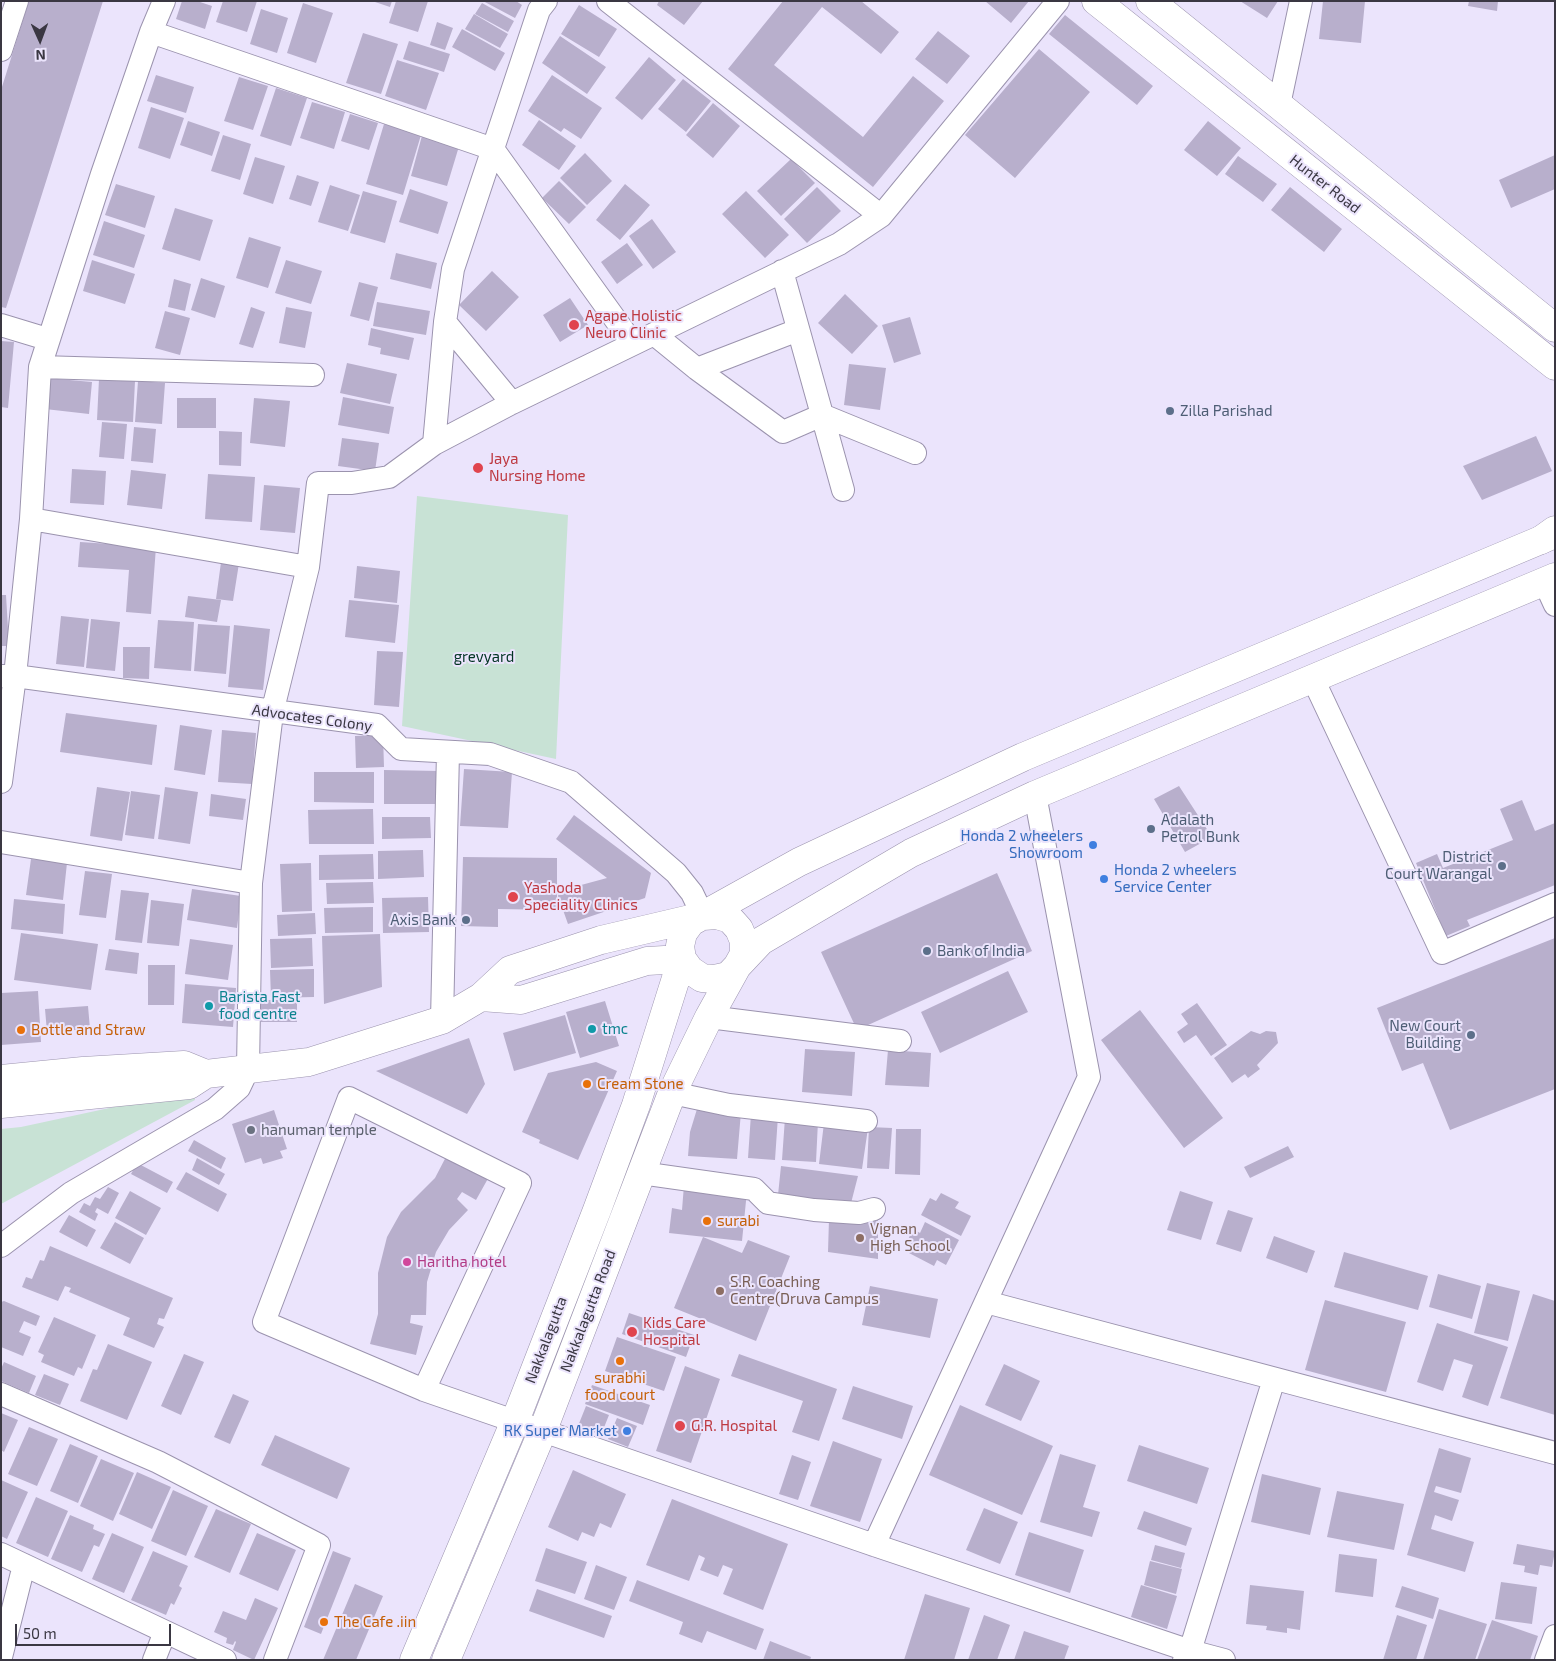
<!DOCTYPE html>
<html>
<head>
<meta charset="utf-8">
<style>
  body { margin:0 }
  #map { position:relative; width:1556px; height:1661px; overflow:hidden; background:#ebe4fc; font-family:"Exo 2",sans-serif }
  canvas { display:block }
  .frame { position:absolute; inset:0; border:2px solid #3a3742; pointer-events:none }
  .north { position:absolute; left:15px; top:15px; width:50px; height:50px; -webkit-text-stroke:4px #ebe4fc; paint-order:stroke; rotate:178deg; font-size:14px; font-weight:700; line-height:20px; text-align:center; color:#3a3742 }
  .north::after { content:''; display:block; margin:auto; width:18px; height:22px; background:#3a3742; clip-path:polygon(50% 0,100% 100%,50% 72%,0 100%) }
  .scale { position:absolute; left:15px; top:1624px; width:156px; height:22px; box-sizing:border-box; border:2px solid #3a3742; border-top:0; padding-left:6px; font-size:15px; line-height:18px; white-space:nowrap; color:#3a3742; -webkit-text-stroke:4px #ebe4fc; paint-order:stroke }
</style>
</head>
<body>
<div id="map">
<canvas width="1556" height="1661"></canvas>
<div class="frame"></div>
<div class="north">N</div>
<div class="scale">50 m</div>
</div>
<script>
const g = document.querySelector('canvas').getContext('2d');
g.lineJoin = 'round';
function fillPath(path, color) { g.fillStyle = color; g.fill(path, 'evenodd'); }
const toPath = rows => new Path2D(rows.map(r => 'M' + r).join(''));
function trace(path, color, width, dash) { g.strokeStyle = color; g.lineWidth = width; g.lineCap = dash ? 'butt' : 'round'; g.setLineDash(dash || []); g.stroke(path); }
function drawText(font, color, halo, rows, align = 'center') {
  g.font = font + ' "Exo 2",sans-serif'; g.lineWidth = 4; g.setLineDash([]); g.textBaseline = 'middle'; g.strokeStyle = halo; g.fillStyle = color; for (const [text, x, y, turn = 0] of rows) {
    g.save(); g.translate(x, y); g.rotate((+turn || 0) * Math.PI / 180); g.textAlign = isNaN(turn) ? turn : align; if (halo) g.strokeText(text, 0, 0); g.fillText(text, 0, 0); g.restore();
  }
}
fillPath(toPath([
  [417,496,568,515,556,759,402,726],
  [193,1090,195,1100,1,1204,1,1129,21,1127]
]), '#c8e2d5');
fillPath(toPath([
  [29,1,103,1,6,308,1,307,1,90],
  [182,1,197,1,212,6,205,29,176,19],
  [223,1,257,1,247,32,216,22],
  [372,1,392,1,390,7],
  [396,1,428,1,418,32,389,23],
  [483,1,516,1,522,5,515,18],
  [659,1,703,1,684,25,657,5],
  [783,1,861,1,899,32,881,54,822,7,774,65,863,137,913,76,944,101,873,187,728,69],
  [985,1,1029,1,1011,23],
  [1240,1,1278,1,1267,18],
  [1323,1,1365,1,1361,43,1319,39],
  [1469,1,1498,1,1497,11,1468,6],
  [303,3,333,13,316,63,287,53],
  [482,3,514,21,508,32,475,14],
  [579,5,617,29,599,57,561,34],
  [261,9,288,18,277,53,250,44],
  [474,14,508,34,500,48,465,29],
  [1065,15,1153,86,1137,105,1049,34],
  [437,22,453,28,445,50,430,45],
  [462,29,505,53,495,71,452,47],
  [938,31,970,56,947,84,915,59],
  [363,33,398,44,381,94,346,83],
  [560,36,606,67,587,94,542,63],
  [409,41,450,54,444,72,403,59],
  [1039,49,1090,92,1015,178,965,135],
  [649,57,676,80,642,120,615,98],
  [397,60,439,73,426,110,385,96],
  [156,75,194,87,186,113,147,101],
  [552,75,602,108,581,139,564,128,561,132,528,111],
  [239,77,268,86,253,130,224,121],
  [683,79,711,101,686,132,658,109],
  [276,88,307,98,291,146,260,136],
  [312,102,345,112,334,149,300,138],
  [713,103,740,126,713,158,686,135],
  [151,107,184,118,170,159,138,148],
  [350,114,378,123,369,150,341,141],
  [539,120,576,146,559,170,522,145],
  [188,121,220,132,212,156,180,145],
  [1208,121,1241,148,1217,176,1184,150],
  [384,124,421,135,403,195,366,184],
  [423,132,460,143,447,186,411,176],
  [223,135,251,144,240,180,211,171],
  [585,153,612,181,587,205,560,178],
  [1555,155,1555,189,1511,208,1499,180],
  [1238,156,1277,184,1263,202,1225,174],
  [255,157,285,166,273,204,243,194],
  [791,159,815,183,781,216,757,191],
  [297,175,319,182,311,206,289,199],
  [559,181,586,207,569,224,542,198],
  [116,184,155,196,145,228,105,215],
  [625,184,650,205,620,240,596,220],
  [330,185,360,195,348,231,318,222],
  [817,187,841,211,807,243,784,219],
  [1290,187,1342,229,1324,252,1271,210],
  [410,189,448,202,438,234,399,222],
  [363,191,397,201,385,243,350,233],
  [746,191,789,235,765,258,722,214],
  [175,208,213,220,200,261,162,249],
  [652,219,676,252,653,269,629,236],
  [104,221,145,235,134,268,93,255],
  [249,237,281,247,268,288,236,278],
  [627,243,643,265,617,284,601,262],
  [396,253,437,263,431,289,390,279],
  [92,260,135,274,125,304,83,291],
  [286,260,322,271,311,304,275,293],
  [492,271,519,297,486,331,459,305],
  [201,278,225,286,215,318,191,310],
  [174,279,191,284,185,311,168,307],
  [359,282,378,287,369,321,350,316],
  [845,294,878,326,852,354,818,323],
  [570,298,588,325,560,342,543,315],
  [377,302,430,311,426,335,373,326],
  [251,307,265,312,253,348,239,344],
  [286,307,312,312,305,348,279,343],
  [165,311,190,318,180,355,155,348],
  [910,317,921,354,894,363,882,325],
  [371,328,414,338,409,360,380,354,381,348,368,345],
  [1,341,14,342,8,408,1,407],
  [347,363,397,374,390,404,340,393],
  [849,364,886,368,880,410,844,405],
  [47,378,92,382,89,414,45,409],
  [99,379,135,381,133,422,97,420],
  [138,381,165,383,162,424,135,422],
  [343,397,394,407,389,434,338,425],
  [177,398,216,398,216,428,177,428],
  [254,398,290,401,285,447,250,443],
  [102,422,127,424,124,459,99,457],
  [134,427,156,429,153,463,131,461],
  [219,431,242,432,241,466,219,465],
  [1536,436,1552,471,1482,500,1463,466],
  [342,438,379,443,375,471,338,466],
  [72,469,106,471,104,505,70,503],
  [131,470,166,474,162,509,127,505],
  [208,474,255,477,252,522,205,519],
  [264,485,300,488,295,533,260,530],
  [80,542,156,547,151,614,126,612,129,570,78,567],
  [222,555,240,557,233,601,216,599],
  [357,566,400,571,397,603,354,598],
  [1,595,6,595,9,646,1,646],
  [188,596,221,600,217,622,185,617],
  [349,600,399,605,395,643,345,637],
  [61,616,89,619,84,667,56,664],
  [91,619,120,622,115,671,86,668],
  [158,620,194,622,191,671,154,668],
  [198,624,230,626,226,674,194,671],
  [234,625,270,629,263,690,228,687],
  [123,647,150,647,149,679,123,678],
  [377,651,403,652,399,707,374,705],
  [66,713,157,725,152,765,60,752],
  [180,725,212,730,205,775,174,770],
  [222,730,256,733,252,784,218,782],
  [383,735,384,767,356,768,355,736],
  [464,769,512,772,508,828,460,826],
  [384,770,439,771,439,804,384,804],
  [314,772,374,772,374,803,314,802],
  [1179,786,1212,837,1185,852,1154,799],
  [97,787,130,792,122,841,90,836],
  [165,787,198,792,190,844,158,839],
  [131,791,160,795,154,839,125,835],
  [211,794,246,799,243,820,209,816],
  [1522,800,1535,831,1555,823,1555,885,1467,920,1470,926,1446,936,1416,863,1437,854,1443,868,1513,840,1500,809],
  [373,809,374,844,309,844,308,810],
  [574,815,651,873,645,898,568,924,558,896,559,891,607,878,556,839],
  [382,817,430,817,431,838,382,839],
  [423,850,424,877,378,879,378,851],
  [373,854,374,879,319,880,319,855],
  [463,857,557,858,557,910,498,909,498,927,461,926],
  [31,859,67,863,63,900,26,895],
  [311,863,312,911,282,912,280,864],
  [85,871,112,874,106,918,79,915],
  [997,873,1032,951,857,1030,821,952],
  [373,882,374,903,327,904,326,883],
  [192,889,241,896,237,928,187,920],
  [121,890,149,893,142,943,115,940],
  [428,897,429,932,383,933,382,898],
  [14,899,65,904,63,934,11,929],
  [151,900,184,904,179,946,147,943],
  [373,907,373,932,325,933,324,908],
  [315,913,316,934,278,936,277,915],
  [21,933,98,944,91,990,14,980],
  [380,934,382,987,324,1004,322,936],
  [312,938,313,966,271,968,270,939],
  [1555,938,1555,1089,1450,1130,1423,1063,1402,1071,1377,1008],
  [190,939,233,945,228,980,185,974],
  [109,949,139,953,137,974,105,970],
  [148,965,175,965,174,1005,148,1005],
  [314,969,314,997,271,998,270,970],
  [1008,971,1028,1012,940,1053,921,1012],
  [185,984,236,988,233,1027,182,1023],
  [38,991,41,1042,1,1045,1,993],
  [261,1000,297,1000,297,1022,261,1022],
  [605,1001,619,1046,580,1058,566,1012],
  [1197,1003,1227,1045,1211,1056,1196,1035,1184,1043,1177,1032,1188,1024,1181,1014],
  [88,1006,90,1029,47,1032,45,1009],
  [1140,1010,1223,1118,1184,1148,1101,1040],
  [565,1015,576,1053,514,1071,503,1033],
  [1251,1031,1260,1034,1266,1031,1276,1032,1278,1043,1257,1065,1260,1069,1248,1078,1245,1074,1232,1083,1214,1058],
  [469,1038,485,1084,467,1114,376,1071],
  [805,1049,855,1052,852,1096,802,1092],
  [888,1050,931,1053,929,1087,885,1085],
  [596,1062,617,1071,578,1160,539,1143,540,1140,522,1132,548,1073],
  [697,1109,741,1112,737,1159,688,1156,690,1132],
  [274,1110,287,1149,280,1151,283,1158,263,1164,261,1158,245,1163,232,1124],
  [751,1114,778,1116,775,1160,748,1158],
  [785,1118,818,1121,816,1162,782,1160],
  [824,1123,868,1128,862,1169,819,1164],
  [869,1127,892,1128,889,1169,867,1168],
  [896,1129,921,1129,920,1175,895,1174],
  [194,1140,226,1158,221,1169,188,1151],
  [1288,1146,1294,1157,1250,1178,1244,1167],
  [448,1153,490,1175,476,1200,462,1192,457,1199,468,1210,449,1230,436,1252,427,1282,426,1315,411,1315,410,1323,423,1326,416,1355,370,1344,378,1314,378,1273,387,1237,401,1212,435,1178],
  [197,1158,225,1174,219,1185,192,1170],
  [137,1163,173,1182,167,1193,131,1174],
  [781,1166,858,1176,850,1207,778,1195],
  [186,1172,227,1194,218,1212,176,1189],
  [684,1185,747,1191,742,1241,669,1233,672,1208,682,1210],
  [108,1187,119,1193,108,1214,97,1208,95,1212,98,1214,95,1221,79,1212,84,1203,90,1206,95,1197,100,1199],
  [130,1191,161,1208,146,1235,115,1218],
  [1180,1191,1213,1202,1201,1240,1167,1230],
  [941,1193,959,1202,955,1208,971,1216,961,1236,921,1215,930,1198,936,1201],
  [1228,1210,1253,1218,1241,1252,1216,1244],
  [69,1215,96,1230,87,1247,59,1232],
  [829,1219,878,1219,878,1259,828,1252],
  [115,1222,144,1238,130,1264,100,1248],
  [925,1222,959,1240,946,1265,937,1260,934,1266,909,1253,912,1247,906,1244,913,1229,920,1233],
  [1274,1236,1315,1251,1307,1273,1266,1258],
  [703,1237,742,1253,748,1240,790,1256,756,1341,674,1308],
  [50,1246,173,1298,164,1319,159,1318,157,1324,164,1327,154,1348,123,1335,130,1318,69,1292,71,1288,65,1286,58,1301,22,1287,26,1277,32,1279,40,1260,44,1261],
  [1344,1252,1428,1276,1418,1310,1334,1287],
  [1438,1274,1481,1286,1472,1319,1429,1307],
  [1487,1283,1520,1291,1508,1341,1474,1333],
  [870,1286,938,1299,930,1338,862,1325],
  [1533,1294,1555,1301,1555,1415,1500,1398],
  [1325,1300,1406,1322,1386,1392,1305,1370],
  [4,1301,40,1316,36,1326,24,1321,19,1332,31,1337,23,1356,1,1347,1,1302],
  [629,1313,694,1335,686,1357,622,1334],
  [54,1317,96,1335,82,1369,78,1367,74,1376,41,1362,44,1355,38,1352],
  [1437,1323,1508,1347,1488,1406,1462,1397,1473,1365,1454,1359,1443,1391,1417,1382],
  [617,1337,676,1357,664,1391,605,1371],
  [108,1344,152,1362,127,1420,80,1401,93,1369,97,1370],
  [184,1354,204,1362,181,1415,161,1406],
  [739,1354,837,1389,819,1441,792,1432,803,1401,731,1376],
  [4,1362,36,1376,29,1393,1,1381,1,1369],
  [1004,1364,1040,1381,1021,1421,985,1405],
  [685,1366,720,1379,691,1463,656,1451],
  [44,1374,69,1384,60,1405,35,1395],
  [592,1385,650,1405,643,1425,585,1404],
  [853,1386,913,1406,902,1439,842,1419],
  [233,1394,249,1401,230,1444,214,1437],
  [960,1405,1053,1446,1022,1515,929,1475],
  [586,1406,609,1415,601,1435,578,1426],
  [1,1413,18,1420,4,1452,1,1450],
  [617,1418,637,1426,628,1447,608,1439],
  [29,1427,58,1439,37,1486,8,1474],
  [275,1435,350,1468,337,1499,261,1465],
  [833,1441,882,1459,860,1522,810,1506],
  [70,1444,98,1456,78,1503,50,1491],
  [1139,1445,1209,1468,1197,1504,1127,1481],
  [1439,1448,1471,1458,1461,1493,1436,1486,1434,1492,1459,1500,1452,1521,1435,1515,1431,1529,1474,1542,1465,1572,1407,1555],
  [1060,1454,1096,1465,1083,1507,1100,1512,1092,1537,1040,1522],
  [792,1455,811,1462,798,1500,779,1494],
  [101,1459,134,1473,113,1521,80,1506],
  [573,1470,626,1494,611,1528,600,1523,594,1537,582,1532,578,1541,548,1527],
  [137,1472,171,1487,152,1529,119,1514],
  [1262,1474,1321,1488,1310,1535,1251,1522],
  [1,1480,28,1492,7,1539,1,1536],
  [173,1490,208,1506,186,1556,151,1541],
  [1337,1491,1404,1504,1394,1550,1327,1537],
  [36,1497,68,1511,48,1557,16,1543],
  [672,1499,788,1544,763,1610,723,1594,733,1569,723,1565,718,1577,700,1570,705,1558,699,1555,689,1581,646,1565],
  [984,1508,1018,1522,1000,1564,966,1550],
  [216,1509,251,1524,230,1573,194,1557],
  [1144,1511,1192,1528,1186,1546,1137,1529],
  [70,1515,94,1525,93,1529,105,1534,99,1547,94,1545,82,1572,51,1559],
  [1029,1532,1084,1550,1070,1593,1015,1575],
  [112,1533,144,1547,124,1593,92,1579],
  [257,1533,296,1550,278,1591,239,1574],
  [1517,1544,1555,1551,1552,1567,1540,1565,1538,1575,1524,1572,1525,1566,1513,1564],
  [1155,1545,1185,1553,1181,1568,1151,1560],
  [546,1548,587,1562,575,1594,535,1581],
  [153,1551,188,1566,179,1586,182,1588,174,1605,171,1603,166,1615,131,1600],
  [333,1551,351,1558,321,1634,304,1627],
  [1339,1554,1377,1559,1373,1597,1335,1592],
  [1150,1561,1182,1569,1176,1594,1144,1585],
  [596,1565,627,1577,614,1610,584,1599],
  [637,1580,764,1629,756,1650,707,1631,702,1643,679,1634,683,1622,629,1601],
  [1501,1582,1537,1587,1532,1624,1495,1619],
  [355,1584,383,1596,356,1660,323,1660],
  [1141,1585,1177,1596,1167,1629,1131,1617],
  [1250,1585,1304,1591,1300,1630,1287,1628,1287,1633,1266,1630,1267,1626,1246,1624],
  [1402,1586,1439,1598,1433,1619,1395,1607],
  [537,1589,612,1616,604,1638,529,1611],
  [925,1594,970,1608,954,1660,904,1660],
  [255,1598,278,1608,254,1660,233,1650,236,1642,235,1641,233,1645,226,1643,227,1638,214,1632,223,1611,246,1620],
  [1439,1609,1487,1624,1475,1660,1423,1660],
  [984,1615,1010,1625,997,1660,968,1660],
  [1397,1615,1427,1625,1416,1660,1383,1660],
  [1492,1620,1538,1636,1530,1660,1477,1660],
  [1024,1631,1069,1646,1064,1660,1014,1660],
  [770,1641,811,1657,810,1660,763,1660]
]), '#b8afcc');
const street = toPath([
  [608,1,881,216],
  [151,32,493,149,633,344],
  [1,50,17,1],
  [1279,105,1301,1],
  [782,271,843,490],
  [445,322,512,403],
  [1,325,47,339],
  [654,334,697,369,783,432,822,415,915,453],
  [40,367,313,375],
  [697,369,798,330],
  [434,444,445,322,453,269,539,10,546,1],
  [31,519,308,567],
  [1544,581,1555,605],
  [1,676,15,676,377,725,401,749,490,754,571,782,676,873,692,893,703,916],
  [1313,679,1442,953,1555,904],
  [1,782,15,676,31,519,40,367,102,174,151,32,164,1],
  [1,842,251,883],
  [709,1017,900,1041],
  [442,1020,448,752],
  [672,1093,729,1105,866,1121],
  [641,1173,754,1189,768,1203,814,1210,859,1213,874,1209],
  [1,1246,71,1193,215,1109,239,1088,248,1069,251,883,272,713,308,567,318,483,352,483,389,477,434,444,512,403,839,244,881,216,1058,1],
  [986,1302,1555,1453],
  [424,1390,264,1322,349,1098,520,1183,424,1390,874,1545,1190,1651,1224,1660],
  [1,1394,158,1462,319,1545,275,1660],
  [874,1545,1089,1077,1035,795],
  [1,1554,225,1660],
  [1,1657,24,1565],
  [154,1660,165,1632],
  [1184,1660,1190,1651,1274,1379],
  [1546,1660,1555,1636]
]);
const secondary = toPath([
  [1096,1,1555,366],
  [1150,1,1555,328]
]);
const primary = toPath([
  [1555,534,1023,757,799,862,691,922,683,933,680,946,682,959,690,970,702,978,715,979,728,976,761,941,911,853,1035,795,1555,577],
  [481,997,521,1000,647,961,682,959],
  [1,1079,83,1071,184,1065,206,1074],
  [1,1104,189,1085,206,1074,309,1062,442,1020,481,997,510,970,601,940,703,916,717,915,730,919,739,929,744,941,744,954,709,1017,672,1093,543,1430,446,1660],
  [414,1660,515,1421,597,1210,636,1105,682,959]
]);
const highway = toPath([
  [1541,540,1555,530]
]);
trace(street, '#9b93ae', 24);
trace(secondary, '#9b93ae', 29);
trace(primary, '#9b93ae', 29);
trace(highway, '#9b93ae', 29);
trace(street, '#fff', 22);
trace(secondary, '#fff', 28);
trace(primary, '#fff', 28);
trace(highway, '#fff', 28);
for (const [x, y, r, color] of [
  [574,325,6,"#e0444e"],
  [1170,411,5,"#5c6f8a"],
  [478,468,6,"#e0444e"],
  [1151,829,5,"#5c6f8a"],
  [1093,845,5,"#3f7fe0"],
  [1502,866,5,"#5c6f8a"],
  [1104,879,5,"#3f7fe0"],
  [513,897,6,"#e0444e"],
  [466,920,5,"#5c6f8a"],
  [927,951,5,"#5c6f8a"],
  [209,1006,5,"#0f9aa8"],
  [592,1029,5,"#0f9aa8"],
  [21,1030,5,"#e8710a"],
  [1471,1035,5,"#5c6f8a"],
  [587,1084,5,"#e8710a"],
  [251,1130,5,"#6b7280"],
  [707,1221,5,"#e8710a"],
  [860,1238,5,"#8d6e63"],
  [407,1262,5,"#d1479c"],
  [720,1291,5,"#8d6e63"],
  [632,1332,6,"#e0444e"],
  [620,1361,5,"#e8710a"],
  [680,1426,6,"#e0444e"],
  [627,1431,5,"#3f7fe0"],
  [324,1622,5,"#e8710a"]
]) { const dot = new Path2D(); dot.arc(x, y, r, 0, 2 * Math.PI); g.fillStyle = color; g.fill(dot); trace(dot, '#ebe4fc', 2); }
drawText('15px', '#3a3742', '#ebe4fc', [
  ["Hunter Road",1325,184,38],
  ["Advocates Colony",312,718,8],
  ["Nakkalagutta Road",588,1311,-69],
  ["Nakkalagutta",546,1340,-69]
]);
drawText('15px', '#be3a42', '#ebe4fc', [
  ["Agape Holistic",585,316],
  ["Neuro Clinic",585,333],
  ["Jaya",489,459],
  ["Nursing Home",489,476],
  ["Yashoda",524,888],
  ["Speciality Clinics",524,905],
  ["Kids Care",643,1323],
  ["Hospital",643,1340],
  ["G.R. Hospital",691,1426]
], 'left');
drawText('15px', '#4e5e75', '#ebe4fc', [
  ["Zilla Parishad",1180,411],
  ["Adalath",1161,820],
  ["Petrol Bunk",1161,837],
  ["District",1492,857,"right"],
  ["Court Warangal",1492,874,"right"],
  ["Axis Bank",456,920,"right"],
  ["Bank of India",937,951],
  ["New Court",1461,1026,"right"],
  ["Building",1461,1043,"right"]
], 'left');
drawText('15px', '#013322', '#ebe4fc', [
  ["grevyard",484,657]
]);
drawText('15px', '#366cbe', '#ebe4fc', [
  ["Honda 2 wheelers",1083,836],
  ["Showroom",1083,853],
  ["Honda 2 wheelers",1114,870,"left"],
  ["Service Center",1114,887,"left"],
  ["RK Super Market",617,1431]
], 'right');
drawText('15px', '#0d838f', '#ebe4fc', [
  ["Barista Fast",219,997],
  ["food centre",219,1014],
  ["tmc",602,1029]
], 'left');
drawText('15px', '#c56008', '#ebe4fc', [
  ["Bottle and Straw",31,1030],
  ["Cream Stone",597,1084],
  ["surabi",717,1221],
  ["surabhi",620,1378,"center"],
  ["food court",620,1395,"center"],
  ["The Cafe .iin",334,1622]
], 'left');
drawText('15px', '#5b616d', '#ebe4fc', [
  ["hanuman temple",261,1130]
], 'left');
drawText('15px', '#785e54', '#ebe4fc', [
  ["Vignan",870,1229],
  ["High School",870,1246],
  ["S.R. Coaching",730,1282],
  ["Centre(Druva Campus",730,1299]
], 'left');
drawText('15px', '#b23c85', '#ebe4fc', [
  ["Haritha hotel",417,1262]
], 'left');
</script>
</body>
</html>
